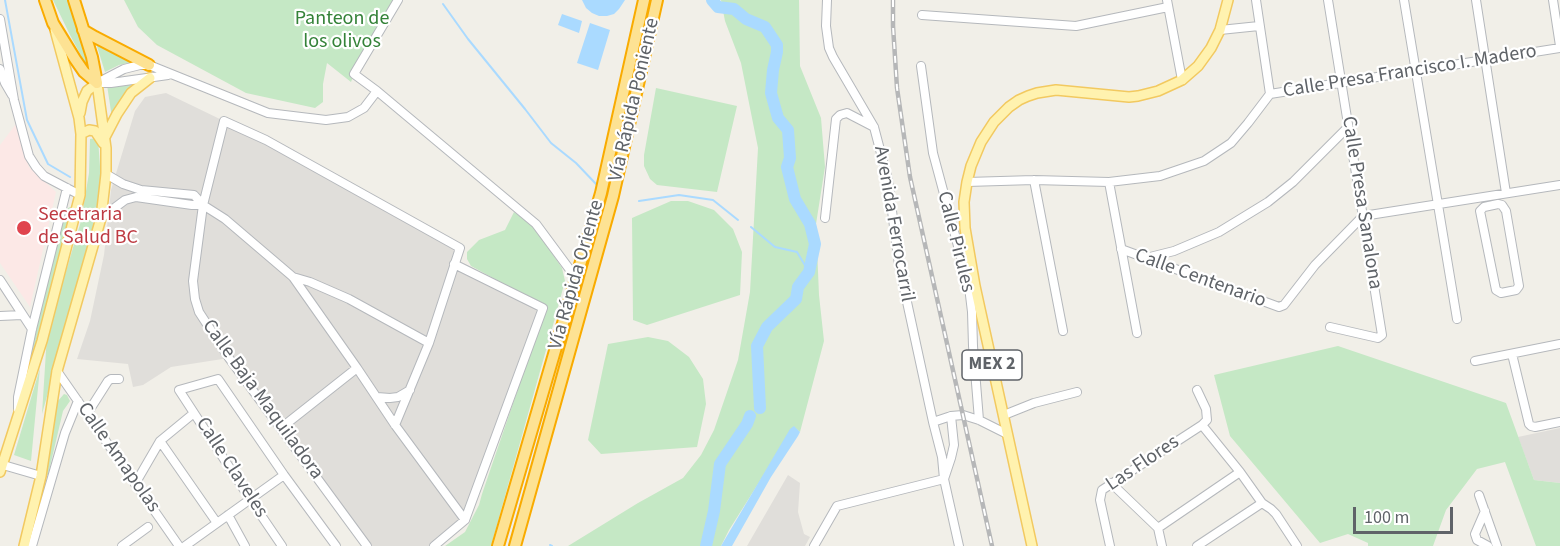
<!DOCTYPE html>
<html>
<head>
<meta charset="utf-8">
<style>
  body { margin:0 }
  #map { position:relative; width:1560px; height:546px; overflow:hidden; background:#f1efe8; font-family:"Source Sans 3",sans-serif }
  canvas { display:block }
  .scale { position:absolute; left:1353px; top:507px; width:100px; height:27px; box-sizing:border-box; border:3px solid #5f6368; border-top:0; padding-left:8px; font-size:18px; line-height:21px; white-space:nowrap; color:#5f6368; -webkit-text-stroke:4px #fff; paint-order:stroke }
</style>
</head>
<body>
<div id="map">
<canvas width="1560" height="546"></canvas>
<div class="scale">100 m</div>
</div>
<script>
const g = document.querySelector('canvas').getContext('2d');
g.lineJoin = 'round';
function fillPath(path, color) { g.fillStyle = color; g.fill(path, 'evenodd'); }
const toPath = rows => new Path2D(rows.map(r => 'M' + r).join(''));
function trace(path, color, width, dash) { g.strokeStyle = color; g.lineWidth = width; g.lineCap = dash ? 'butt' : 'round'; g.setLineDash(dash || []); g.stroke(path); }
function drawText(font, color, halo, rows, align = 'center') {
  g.font = font + ' "Source Sans 3",sans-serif'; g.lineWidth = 4.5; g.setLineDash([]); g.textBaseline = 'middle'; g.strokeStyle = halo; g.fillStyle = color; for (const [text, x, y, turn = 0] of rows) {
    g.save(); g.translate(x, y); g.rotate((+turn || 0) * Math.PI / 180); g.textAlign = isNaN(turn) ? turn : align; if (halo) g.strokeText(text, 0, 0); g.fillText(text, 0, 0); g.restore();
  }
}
fillPath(toPath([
  [166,93,224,121,460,248,454,264,543,308,465,520,434,546,367,546,229,358,171,367,143,385,133,387,128,364,77,359,90,321,104,255,111,190,135,111,145,97],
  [1560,428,1560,483,1534,480,1518,437],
  [788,475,800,483,798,512,804,534,810,537,805,546,747,546]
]), '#e0deda');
fillPath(toPath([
  [16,124,29,167,56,192,30,307,0,263,0,145]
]), '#fce8e6');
fillPath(toPath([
  [53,0,68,0,88,63,85,63,84,61,70,35],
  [124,0,398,0,354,74,351,82,327,63,323,84,323,102,315,108,246,93,157,45,138,27],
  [721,0,799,0,800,66,821,118,825,167,816,224,819,295,824,341,800,432,794,427,729,530,721,546,568,546,638,503,683,478,701,455,714,430,738,360,750,292,758,148,741,63,725,21],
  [95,40,133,62,119,65,105,72],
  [138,82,132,87,112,118,107,85],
  [656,88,737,106,717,192,657,185,650,179,644,166,644,155],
  [98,138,101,181,99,211,42,414,47,335,81,221,89,173,90,139],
  [671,201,688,201,714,210,733,229,742,252,740,295,647,325,633,320,632,218],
  [70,207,73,208,71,217,24,385,30,346,65,210],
  [514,212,534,226,562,268,565,281,555,318,491,546,445,546,465,532,479,505,482,494,546,307,471,266,467,259,467,252,479,240,505,230],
  [648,337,668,341,689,357,703,379,706,404,697,447,601,454,588,440,608,344],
  [1338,346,1506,403,1534,480,1560,483,1560,546,1536,546,1505,462,1477,469,1446,510,1433,546,1368,546,1368,543,1348,534,1320,543,1230,436,1214,375],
  [40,368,37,398,31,461,14,455],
  [64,394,67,395,70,401,63,411,48,475,46,475,53,423,57,402]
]), '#c5e8c5');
fillPath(toPath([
  [582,0,625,0,619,9,614,14,607,16,599,16,592,13,586,8],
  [562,14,582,21,579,33,558,25],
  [590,23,610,30,598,70,577,63],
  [794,426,800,432,798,436,771,477,732,546,721,546,790,429]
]), '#aadaff');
trace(toPath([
  [5,0,27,120,48,164,70,177],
  [443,4,468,39,525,109,551,143,576,163,597,185],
  [639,201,679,195,713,200,738,220],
  [751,227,775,247,797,252,809,272],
  [550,545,552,546]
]), '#aadaff', 2);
trace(toPath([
  [712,0,718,7,734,9,746,19,765,27,777,45,777,52,773,70,771,93,778,118,788,130,790,158,787,167,795,199,810,224,815,244,809,272,798,287,796,299,767,327,757,346,760,408],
  [706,546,714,511,720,464,747,424,750,416]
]), '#aadaff', 12);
const minor = toPath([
  [398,0,354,74,377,91,536,224,576,278],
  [827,0,826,26,829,48,833,57,874,127,888,180,899,265,933,422,942,457,944,479,959,546],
  [1167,0,1182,80],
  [1256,0,1270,94],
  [1328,0,1382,335,1378,338,1330,327],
  [1404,0,1457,319],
  [1476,0,1506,193],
  [1553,0,1560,46],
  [922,15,1076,26,1168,7],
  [0,19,14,100,29,156,36,167,44,176,80,195],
  [1220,30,1259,26],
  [921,66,933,153,969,287,972,312,973,346,979,420],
  [0,69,5,83,12,95],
  [97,83,124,69,140,65,149,65,268,113,326,120,348,117,364,108,377,91],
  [97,83,111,83,168,75],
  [106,174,123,184,141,190,194,195,203,205,225,219,293,277,357,368,395,425,465,520],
  [1034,180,1063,331],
  [967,182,1034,180,1109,182,1160,176,1204,161,1231,143,1248,123,1270,94,1560,48],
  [1109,182,1137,333],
  [1498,204,1502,205,1506,211,1519,286,1516,290,1501,293,1496,290,1480,211,1484,207,1498,204],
  [101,218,125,200,136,197,192,205,203,205],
  [825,218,836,119,840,115,847,113,874,127],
  [1121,249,1279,307,1284,305,1315,265,1363,216,1560,185],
  [1146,258,1174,251,1219,232,1268,202,1293,182,1348,127],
  [293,277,310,282,349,299,429,343],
  [0,280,32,329],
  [0,316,22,315],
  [1512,354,1529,424,1531,426,1535,427,1560,422],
  [1475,361,1560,344],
  [57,371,179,546],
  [377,397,390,398,398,397,410,390],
  [18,409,18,397,32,329,67,188],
  [87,414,108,381,111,379,119,379],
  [1004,415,1034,403,1077,392],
  [933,422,951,416,963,415,979,420,1007,434],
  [1202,425,1240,472,1262,503,1271,509,1276,514,1297,546],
  [281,428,357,368],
  [160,441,217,523],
  [0,464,41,476],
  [1111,483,1158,528,1162,546],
  [135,484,160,441,194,413],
  [1479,495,1497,546],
  [1485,511,1475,534,1477,540,1488,546],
  [228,515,245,546],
  [1158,528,1240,472],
  [32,546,65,433,78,401],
  [122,546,148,527],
  [185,546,284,475],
  [282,546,250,499,179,390,218,379,284,475,336,546],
  [367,546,229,358,199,312,195,299,193,281,203,205,224,121,266,140,460,248,429,343,395,425],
  [434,546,465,520,543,308,454,264],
  [814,546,837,506,944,479,951,458,954,445,951,416],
  [1110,546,1100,500,1102,490,1202,425,1207,420,1206,409,1197,390],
  [1197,546,1262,503]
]);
const major = toPath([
  [80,113,82,102,87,91,97,83],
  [81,134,89,130,95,131,103,143],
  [104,139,117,114,131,93,150,78],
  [0,472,42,341,80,195,81,134,79,118,55,30],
  [24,546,41,476,57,371,101,218,106,174,106,148,97,83],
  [1032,546,975,286,965,228,964,202,967,182,971,166,981,142,994,122,1009,107,1019,100,1028,96,1037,93,1056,90,1129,97,1138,96,1158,91,1182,80,1198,66,1211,48,1220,30,1228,0]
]);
const highway = toPath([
  [45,0,53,23,75,59,84,72,97,83],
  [74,0,92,57,97,83],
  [83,30,95,37,149,65],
  [498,546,601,193,644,0],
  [515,546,613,196,657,0]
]);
trace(minor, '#b5b8bc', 10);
trace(major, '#f2c960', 12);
trace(highway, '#f9ab00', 14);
trace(minor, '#fff', 8);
trace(major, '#fff2af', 9);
trace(highway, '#fde293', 10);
const rail = toPath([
  [893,0,893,26,897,88,910,177,992,546]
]);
trace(rail, '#b6b7b8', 4.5);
trace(rail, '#fff', 2, [7]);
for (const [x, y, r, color] of [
  [24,228,8,"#e0444e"]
]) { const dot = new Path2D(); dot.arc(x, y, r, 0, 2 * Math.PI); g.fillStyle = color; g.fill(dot); trace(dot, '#fff', 2); }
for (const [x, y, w] of [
  [992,365,60]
]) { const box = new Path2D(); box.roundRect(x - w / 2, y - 15, w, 30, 4.5); g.fillStyle = '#fff'; g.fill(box); trace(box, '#5f6368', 1.5); }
drawText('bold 18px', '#5f6368', null, [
  ["MEX 2",992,365]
]);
drawText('20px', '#348238', '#fff', [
  ["Panteon de",342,20],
  ["los olivos",342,43]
]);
drawText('20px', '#5f6368', '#fff', [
  ["Calle Presa Francisco I. Madero",1410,72,-9],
  ["Vía Rápida Poniente",635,100,-77],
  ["Calle Presa Sanalona",1361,203,81],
  ["Avenida Ferrocarril",893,224,80],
  ["Calle Pirules",955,242,76],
  ["Vía Rápida Oriente",577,275,-74],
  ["Calle Centenario",1200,279,20],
  ["Calle Baja Maquiladora",262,400,54],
  ["Calle Amapolas",118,458,55],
  ["Las Flores",1143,464,-34],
  ["Calle Claveles",231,468,57]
]);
drawText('20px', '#be3a42', '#fff', [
  ["Secetraria",38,216],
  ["de Salud BC",38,239]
], 'left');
</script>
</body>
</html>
